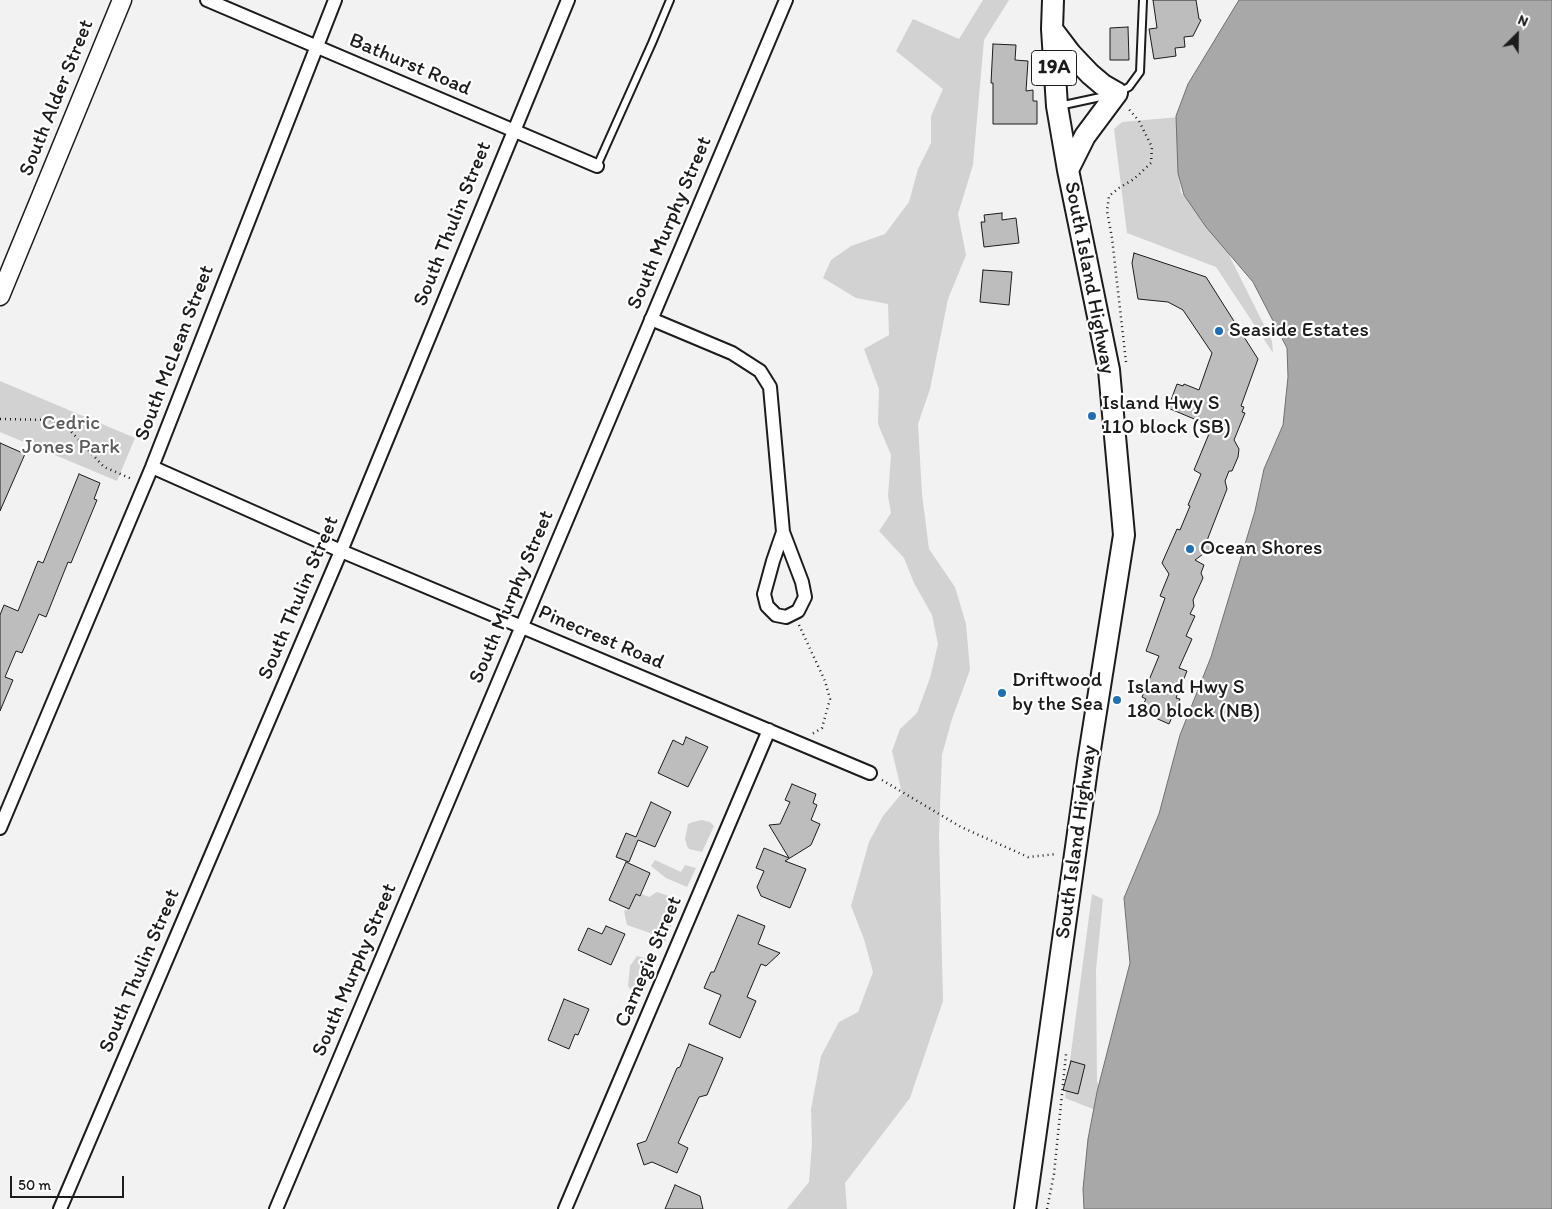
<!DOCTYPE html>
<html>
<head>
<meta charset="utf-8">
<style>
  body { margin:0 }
  #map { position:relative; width:1552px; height:1209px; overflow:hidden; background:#f2f2f2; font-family:Itim,sans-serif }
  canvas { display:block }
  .north { position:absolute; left:1492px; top:10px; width:50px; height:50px; -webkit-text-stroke:4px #fff; paint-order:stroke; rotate:23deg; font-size:14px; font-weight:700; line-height:20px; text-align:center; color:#1c1c1c }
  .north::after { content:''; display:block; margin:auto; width:18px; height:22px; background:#1c1c1c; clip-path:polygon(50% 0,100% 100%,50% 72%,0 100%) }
  .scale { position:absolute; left:10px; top:1176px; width:114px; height:22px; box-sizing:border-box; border:2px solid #1c1c1c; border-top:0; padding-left:6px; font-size:15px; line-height:18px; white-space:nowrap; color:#1c1c1c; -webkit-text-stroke:4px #fff; paint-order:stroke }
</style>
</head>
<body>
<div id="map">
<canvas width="1552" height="1209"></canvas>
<div class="north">N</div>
<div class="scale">50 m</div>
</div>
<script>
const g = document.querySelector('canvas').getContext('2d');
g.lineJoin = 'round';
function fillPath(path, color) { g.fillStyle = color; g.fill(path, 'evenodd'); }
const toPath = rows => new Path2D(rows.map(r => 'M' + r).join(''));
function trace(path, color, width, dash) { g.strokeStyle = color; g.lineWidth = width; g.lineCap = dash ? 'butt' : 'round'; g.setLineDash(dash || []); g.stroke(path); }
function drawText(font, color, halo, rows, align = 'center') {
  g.font = font + ' Itim,sans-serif'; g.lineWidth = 4.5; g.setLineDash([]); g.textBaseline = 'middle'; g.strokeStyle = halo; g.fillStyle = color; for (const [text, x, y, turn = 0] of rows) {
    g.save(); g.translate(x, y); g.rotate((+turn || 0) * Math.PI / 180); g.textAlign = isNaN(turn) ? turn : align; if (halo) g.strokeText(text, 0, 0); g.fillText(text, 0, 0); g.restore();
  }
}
fillPath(toPath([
  [983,0,1009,0,984,40,973,165,958,214,966,255,948,299,930,389,918,424,922,494,929,549,955,587,966,624,970,670,952,719,942,755,939,835,943,1001,910,1098,845,1183,847,1209,787,1209,809,1182,812,1144,811,1109,821,1056,839,1022,858,1012,873,972,864,939,851,906,869,842,883,816,902,793,892,751,900,729,917,713,930,678,938,644,932,615,914,583,904,558,879,531,891,513,888,496,891,455,878,424,879,389,864,349,889,335,888,304,856,298,823,278,831,260,851,246,885,234,909,202,918,169,931,143,931,116,943,89,896,51,913,19,959,39],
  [1179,117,1179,178,1181,193,1216,229,1272,341,1273,353,1216,267,1127,233,1114,129,1122,122],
  [0,381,135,438,117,481,0,432],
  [702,820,710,822,714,826,702,852,689,849,687,846,685,839,688,824,693,822],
  [655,860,681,872,685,865,696,868,687,887,666,878,651,866],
  [657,892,681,900,664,944,655,939,653,934,627,925,624,911,629,909,636,894,640,896,641,894,649,897],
  [1092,894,1103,899,1096,970,1097,1081,1101,1093,1103,1113,1065,1098],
  [637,956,644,958,654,965,643,992,631,990,628,986,630,966]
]), '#d2d2d2');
const water = toPath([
  [1239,0,1552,0,1552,1209,1084,1209,1083,1189,1088,1139,1097,1092,1130,963,1124,898,1159,814,1180,735,1211,657,1255,511,1264,469,1283,425,1288,377,1287,348,1253,282,1206,227,1184,195,1178,173,1176,116,1188,84,1239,0]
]);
fillPath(water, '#a8a8a8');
trace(water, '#707070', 1);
const building = toPath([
  [1153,0,1196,0,1199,19,1201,20,1193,36,1184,37,1185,47,1175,48,1176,56,1154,59,1149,29,1157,28,1153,0],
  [1128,27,1129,60,1110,60,1110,28,1128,27],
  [993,44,1016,45,1015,60,1028,61,1026,91,1033,90,1033,101,1037,101,1037,124,993,124,993,83,991,83,993,44],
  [1002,213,1002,220,1016,218,1019,243,984,247,981,222,985,222,984,215,1002,213],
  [1134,253,1206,277,1258,359,1241,406,1244,407,1242,412,1245,413,1234,440,1239,449,1238,457,1232,471,1229,471,1225,481,1227,489,1206,543,1214,546,1195,560,1204,565,1201,573,1203,578,1193,600,1194,606,1190,614,1195,616,1186,636,1192,639,1179,668,1187,671,1176,698,1180,699,1169,724,1140,711,1146,699,1142,697,1159,656,1146,651,1165,598,1160,596,1169,574,1162,563,1177,529,1180,530,1190,506,1188,505,1201,474,1194,470,1211,429,1198,424,1199,421,1168,408,1177,384,1183,386,1184,384,1199,390,1212,353,1183,310,1168,302,1138,299,1132,263,1134,253],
  [983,270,1012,272,1009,305,980,302,983,270],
  [0,443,25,454,0,511,0,443],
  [79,474,100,483,94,499,97,500,71,563,68,562,46,617,39,614,22,653,16,651,5,677,13,680,0,711,0,615,4,605,18,611,38,561,43,563,79,474],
  [686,737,708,747,688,787,658,773,673,740,683,745,686,737],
  [792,784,816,794,813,803,817,805,811,820,820,824,811,845,785,861,806,869,790,908,761,896,757,887,764,871,756,868,764,848,789,858,769,825,780,824,790,802,785,800,792,784],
  [651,802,671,812,655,847,638,840,629,862,616,857,626,833,636,837,651,802],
  [626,862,650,873,640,896,636,894,629,909,609,900,626,862],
  [738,915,765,926,758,944,780,953,766,966,761,964,747,997,756,1001,740,1038,709,1024,721,995,704,988,711,972,714,972,738,915],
  [606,926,625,934,611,965,578,950,588,928,602,934,606,926],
  [564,999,589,1009,578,1035,575,1034,569,1049,548,1040,564,999],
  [689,1044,723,1058,707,1095,699,1097,678,1143,688,1148,677,1173,652,1162,644,1165,637,1144,646,1141,677,1068,680,1067,689,1044],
  [1071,1061,1085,1065,1078,1094,1063,1090,1071,1061],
  [675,1185,700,1196,703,1209,665,1209,675,1185]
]);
fillPath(building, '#bdbdbd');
trace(building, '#1c1c1c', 1);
const lane = toPath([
  [1119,92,1129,87,1140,72,1143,0],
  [1059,106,1110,95],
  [597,166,652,43,670,0]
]);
const street = toPath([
  [207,0,597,166],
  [651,319,732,353,760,371,770,387,783,532,802,582,805,597,798,611,786,617,776,615,767,606,764,594,773,561,783,532],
  [152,467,341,551,870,773],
  [0,828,152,467,335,0],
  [60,1209,341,551,568,0],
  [276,1209,786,0],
  [565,1209,769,730]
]);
const secondary = toPath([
  [0,296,122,0]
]);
const primary = toPath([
  [1052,29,1071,54,1090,74,1103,85,1117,93,1085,136,1068,170],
  [1025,1209,1088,762,1124,535,1109,370,1068,170,1057,106,1052,29,1053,0]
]);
trace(lane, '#1c1c1c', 10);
trace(street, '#1c1c1c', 16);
trace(secondary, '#1c1c1c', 21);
trace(primary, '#1c1c1c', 24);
trace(toPath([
  [1126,362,1112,238,1107,211,1109,196,1119,188,1134,179,1151,163,1152,147,1139,121,1127,107],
  [0,419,50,420,66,426,104,467,132,479],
  [799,625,825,681,830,699,822,728,812,734],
  [882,780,961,827,1028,857,1057,854],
  [1047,1209,1054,1174,1066,1054]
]), '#1c1c1c', 2.5, [1, 4]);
trace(lane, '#fff', 6);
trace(street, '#fff', 12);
trace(secondary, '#fff', 18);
trace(primary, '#fff', 20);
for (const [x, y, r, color] of [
  [1219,331,5,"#1f6fb2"],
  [1092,416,5,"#1f6fb2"],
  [1190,549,5,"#1f6fb2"],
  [1002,693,5,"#1f6fb2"],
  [1117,700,5,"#1f6fb2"]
]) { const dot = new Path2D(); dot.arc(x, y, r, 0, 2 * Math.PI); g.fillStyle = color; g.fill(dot); trace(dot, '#fff', 2); }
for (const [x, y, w] of [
  [1054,68,45]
]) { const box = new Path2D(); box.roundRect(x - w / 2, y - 17.5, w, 35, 4); g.fillStyle = '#fff'; g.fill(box); trace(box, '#1c1c1c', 1); }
drawText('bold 20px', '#1c1c1c', null, [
  ["19A",1054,68]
]);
drawText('21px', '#1c1c1c', '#fff', [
  ["Bathurst Road",410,65,23],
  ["South Alder Street",57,98,-68],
  ["South Murphy Street",670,223,-67],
  ["South Thulin Street",453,224,-68],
  ["South Island Highway",1089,278,79],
  ["South McLean Street",175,353,-69],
  ["South Murphy Street",512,597,-67],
  ["South Thulin Street",299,598,-67],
  ["Pinecrest Road",601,638,23],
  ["South Island Highway",1077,842,-82],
  ["Carnegie Street",649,962,-67],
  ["South Murphy Street",355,970,-67],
  ["South Thulin Street",140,971,-67]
]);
drawText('21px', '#1c1c1c', '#fff', [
  ["Seaside Estates",1229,331],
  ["Island Hwy S",1102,404],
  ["110 block (SB)",1102,428],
  ["Ocean Shores",1200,549],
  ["Driftwood",1012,681],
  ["by the Sea",1012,705],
  ["Island Hwy S",1127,688],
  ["180 block (NB)",1127,712]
], 'left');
drawText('21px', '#5c5c5c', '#fff', [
  ["Cedric",71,424],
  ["Jones Park",71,448]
]);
</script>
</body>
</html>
